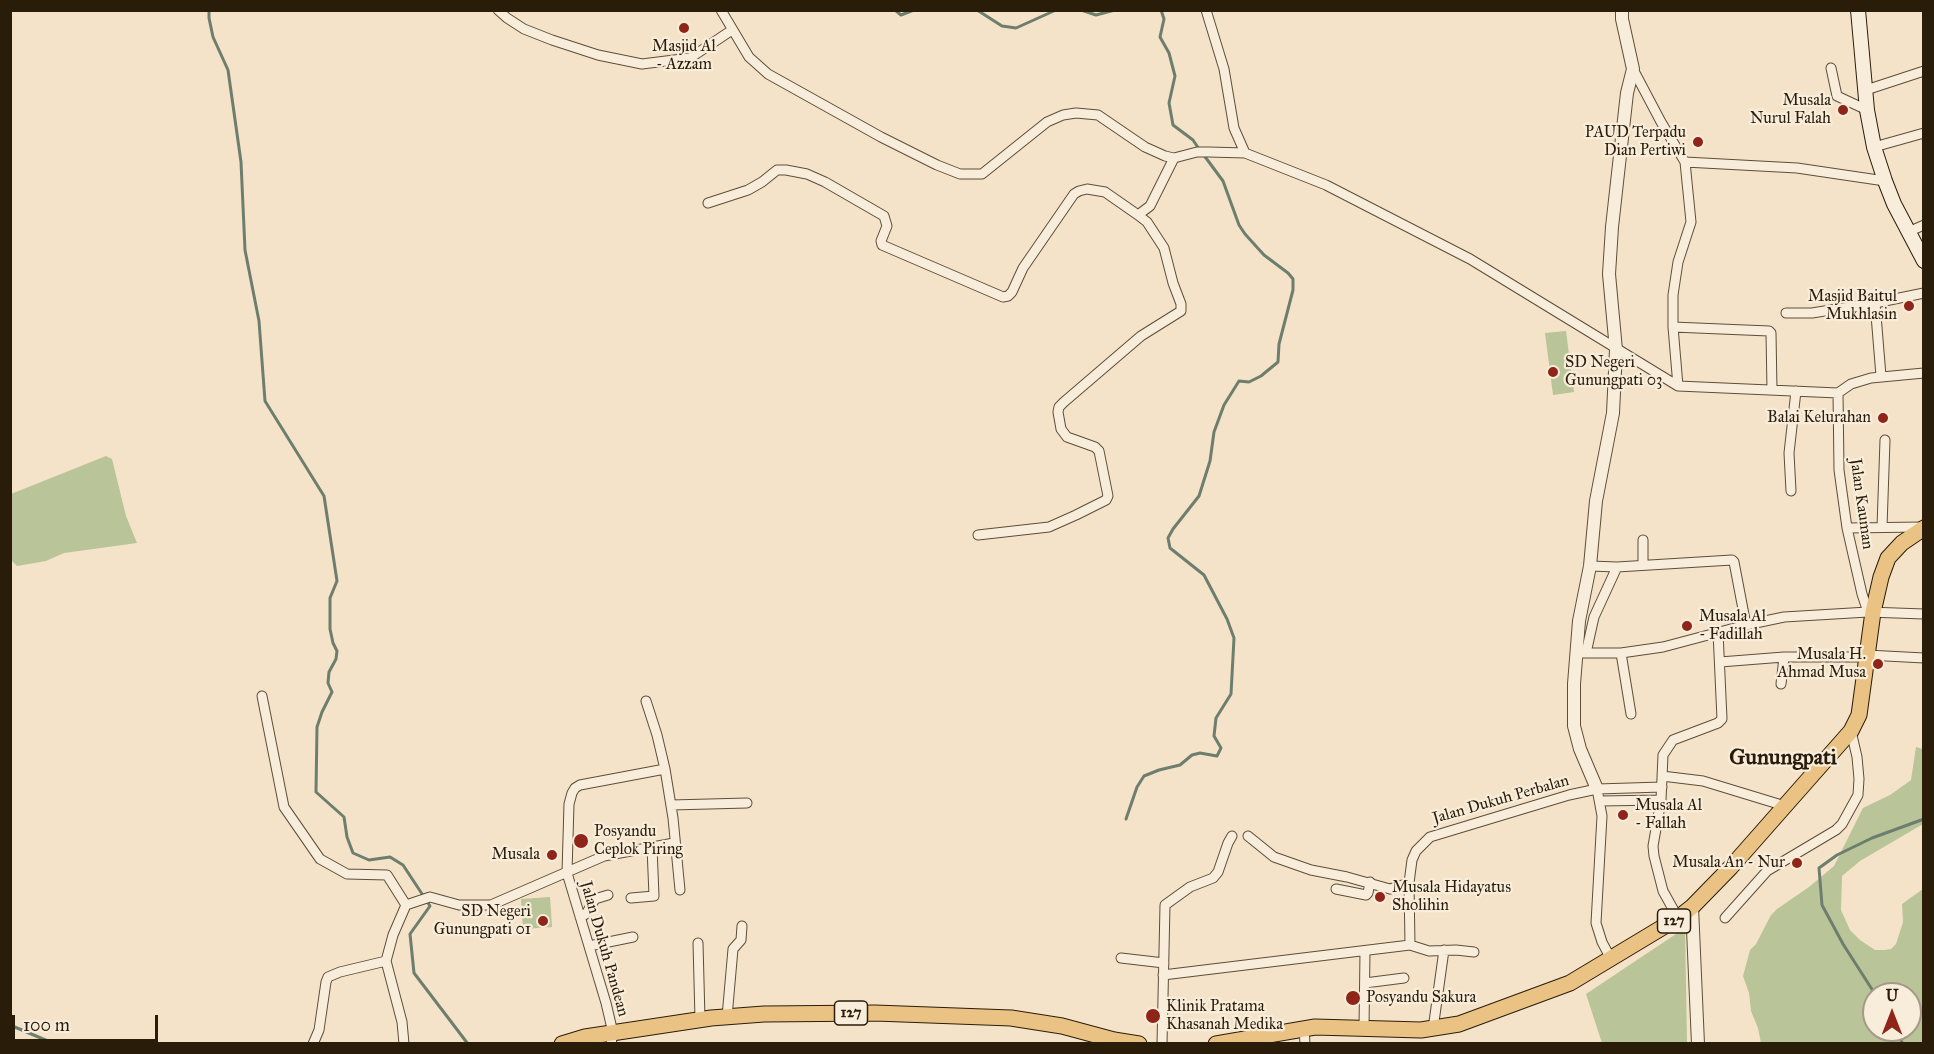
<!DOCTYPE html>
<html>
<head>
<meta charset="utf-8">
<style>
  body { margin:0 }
  #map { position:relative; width:1934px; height:1054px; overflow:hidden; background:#f4e3c8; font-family:"IM FELL Great Primer",serif }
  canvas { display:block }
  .frame { position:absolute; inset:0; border:12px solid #291c09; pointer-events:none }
  .north { position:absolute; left:1862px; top:982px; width:60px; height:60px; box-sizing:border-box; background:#f8eddb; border:2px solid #a59987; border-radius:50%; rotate:0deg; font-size:16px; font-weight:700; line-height:24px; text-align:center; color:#291c09 }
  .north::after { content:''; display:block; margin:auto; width:21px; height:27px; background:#8f2418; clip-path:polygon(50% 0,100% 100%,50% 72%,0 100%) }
  .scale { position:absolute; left:12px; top:1015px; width:146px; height:27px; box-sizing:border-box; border:3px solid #291c09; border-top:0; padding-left:8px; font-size:18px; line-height:21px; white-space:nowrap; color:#291c09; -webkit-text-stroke:4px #f8eddb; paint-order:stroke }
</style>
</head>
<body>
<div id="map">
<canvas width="1934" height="1054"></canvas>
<div class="frame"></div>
<div class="north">U</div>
<div class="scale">100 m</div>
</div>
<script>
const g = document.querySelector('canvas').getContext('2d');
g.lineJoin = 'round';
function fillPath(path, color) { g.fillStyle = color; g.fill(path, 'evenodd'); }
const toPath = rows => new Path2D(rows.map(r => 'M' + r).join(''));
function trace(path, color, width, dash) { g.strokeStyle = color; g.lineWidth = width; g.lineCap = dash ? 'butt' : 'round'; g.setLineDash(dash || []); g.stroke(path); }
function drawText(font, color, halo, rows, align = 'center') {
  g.font = font + ' "IM FELL Great Primer",serif'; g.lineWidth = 4.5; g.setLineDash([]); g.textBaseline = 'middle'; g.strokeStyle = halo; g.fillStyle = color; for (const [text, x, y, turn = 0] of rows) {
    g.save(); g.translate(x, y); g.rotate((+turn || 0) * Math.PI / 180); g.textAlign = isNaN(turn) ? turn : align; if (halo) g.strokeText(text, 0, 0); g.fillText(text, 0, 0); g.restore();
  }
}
fillPath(toPath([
  [1566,331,1574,392,1553,395,1545,333],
  [106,456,112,459,126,516,137,543,64,553,46,561,17,566,11,560,11,494],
  [1916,747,1923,749,1923,824,1860,861,1842,876,1841,910,1850,930,1860,940,1875,950,1885,950,1891,949,1896,944,1903,922,1902,904,1923,889,1923,1043,1761,1043,1758,1028,1751,1011,1749,993,1743,976,1750,950,1756,944,1771,915,1777,909,1809,887,1834,866,1863,808,1890,795,1911,780],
  [1874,994,1910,994,1910,1030,1874,1030],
  [550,897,552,927,523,929,521,899],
  [1685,928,1687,1043,1602,1043,1586,994]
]), '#b9c498');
trace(toPath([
  [209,10,209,18,213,37,228,70,241,162,245,250,259,321,265,401,324,496,337,581,330,598,330,629,333,643,337,651,336,659,329,672,328,683,332,692,322,712,317,727,316,792,344,817,347,837,353,853,369,860,390,857,403,865,430,906,410,934,414,973,468,1044],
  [895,10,901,15,914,10],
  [977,10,1002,26,1016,28,1056,10],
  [1081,10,1096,15,1115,10],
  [1161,10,1164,19,1160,37,1169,53,1175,76,1169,103,1173,125,1193,140,1199,149],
  [1126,819,1137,787,1144,776,1159,770,1180,765,1192,755,1200,753,1217,756,1221,748,1214,736,1216,718,1231,694,1234,638,1227,619,1204,575,1170,548,1168,538,1173,529,1199,496,1210,461,1214,432,1224,405,1239,381,1249,382,1261,376,1278,362,1279,344,1293,290,1293,279,1288,273,1264,255,1245,234,1239,225,1223,181,1203,154],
  [1875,994,1843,944,1822,905,1819,868,1837,855,1872,838,1924,819],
  [10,1025,55,1044],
  [1895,1030,1903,1044]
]), '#6e7e6e', 3);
const minor = toPath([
  [498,10,507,18,524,29,552,40,598,55,642,64,690,58,732,30],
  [721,10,749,57,768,74,881,137,937,165,960,174,982,174,1047,122,1063,115,1076,113,1098,115,1145,147,1165,156,1174,158,1197,152,1209,152,1245,153,1326,185,1470,259,1678,386,1838,393,1851,384,1871,378,1924,373],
  [1206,10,1224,69,1234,128,1245,153],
  [1831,68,1837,96,1867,110],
  [1633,69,1661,122,1685,162,1691,222,1678,262,1673,295,1673,327,1678,386],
  [1866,90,1924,71],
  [1874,147,1924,133],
  [1685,162,1797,168,1885,181],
  [708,203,748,190,762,182,777,170,786,170,807,174,825,182,884,216,887,226,881,241,882,245,1003,297,1008,296,1012,292,1023,268,1074,194,1079,191,1087,189,1105,192,1138,215,1150,206,1174,158],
  [1908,232,1924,225],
  [1875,303,1881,376],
  [1786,313,1812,313,1875,303,1924,293],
  [1673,327,1769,331,1771,333,1772,390],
  [1838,393,1839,470,1847,528,1862,594,1868,612,1924,614],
  [1791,491,1789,453,1796,391],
  [1882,527,1885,440],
  [1847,528,1922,527],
  [978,535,1049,527,1076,515,1106,500,1108,496,1099,451,1095,447,1067,437,1061,429,1058,412,1059,407,1064,402,1141,336,1181,311,1181,304,1173,283,1164,248,1147,222,1138,215],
  [1643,565,1643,540],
  [1590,566,1617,567],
  [1577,653,1621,653,1663,647,1746,625,1784,617,1868,612],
  [1586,653,1594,617,1617,567,1732,560,1734,562,1746,625],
  [1621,653,1631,714],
  [1867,655,1924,658],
  [1720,662,1784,657,1867,657],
  [1781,684,1784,657],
  [262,696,284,807,320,859,347,874,387,875,406,905],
  [646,701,657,735,665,769,673,818,680,890],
  [1662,776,1703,781,1785,806],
  [1597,789,1602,816,1596,923,1602,942,1611,959],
  [1600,801,1661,800],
  [671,805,747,803],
  [1248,836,1274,857,1311,870,1347,877,1390,889,1409,883],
  [1336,889,1366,895,1368,893,1370,882],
  [631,898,654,896,652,847],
  [580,917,586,914,595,899,608,895],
  [1678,918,1663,891,1654,856,1653,846,1661,800,1663,755,1673,740,1718,723,1722,719,1718,632],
  [1725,918,1767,871,1836,830,1842,824,1858,795,1859,779,1857,757,1851,731],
  [698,943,700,1019],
  [1410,945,1409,883,1412,860,1416,851,1430,837,1569,795,1597,789,1662,787],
  [1410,945,1429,951,1456,950,1474,952],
  [589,946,633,937],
  [1121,958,1164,963],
  [1163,975,1410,945],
  [1365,983,1404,978],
  [727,1017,733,949,741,940,742,926],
  [1304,1028,1305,1044],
  [1364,1029,1365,951],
  [1433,1029,1444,950],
  [313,1044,319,1030,326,982,328,977,340,972,386,961],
  [404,1044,402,1022,386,961,393,935,406,905,430,897,459,905,491,905,604,856,674,843],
  [611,1044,613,1033,606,1003,567,873,569,804,572,793,575,788,580,785,665,769],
  [1162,1044,1165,905,1190,887,1213,878,1218,872,1228,843,1232,836]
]);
const tertiary = toPath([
  [1597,789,1580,749,1574,726,1574,684,1579,621,1590,566,1596,501,1613,413,1616,350,1609,274,1612,227,1627,93,1633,69,1622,19,1622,10],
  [1692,907,1698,1044]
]);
const secondary = toPath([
  [1858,10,1867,110,1874,147,1885,181,1894,204,1924,261]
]);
const primary = toPath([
  [562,1044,585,1037,711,1018,764,1014,875,1013,1011,1018,1062,1026,1114,1040,1139,1044],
  [1216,1044,1315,1027,1421,1030,1459,1024,1570,983,1678,918,1692,907,1731,867,1851,731,1859,715,1873,612,1881,577,1888,558,1902,543,1924,528]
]);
trace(minor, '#5c4e39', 11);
trace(tertiary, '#5c4e39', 14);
trace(secondary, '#291c09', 16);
trace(primary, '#291c09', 17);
trace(minor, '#f8eddb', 9);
trace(tertiary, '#f8eddb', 12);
trace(secondary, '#f8eddb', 14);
trace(primary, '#eac284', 15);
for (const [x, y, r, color] of [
  [684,28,6,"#8f2418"],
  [1843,110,6,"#8f2418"],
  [1698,142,6,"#8f2418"],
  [1909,306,6,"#8f2418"],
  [1553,372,6,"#8f2418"],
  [1883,418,6,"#8f2418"],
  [1687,626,6,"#8f2418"],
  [1878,664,6,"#8f2418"],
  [1623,815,6,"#8f2418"],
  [581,841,8,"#8f2418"],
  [552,855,6,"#8f2418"],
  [1797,863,6,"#8f2418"],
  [1380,897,6,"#8f2418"],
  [543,921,6,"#8f2418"],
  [1353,998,8,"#8f2418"],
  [1153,1016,8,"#8f2418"]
]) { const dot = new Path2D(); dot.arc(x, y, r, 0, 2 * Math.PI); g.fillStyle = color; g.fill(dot); trace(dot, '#f8eddb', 2); }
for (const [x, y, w] of [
  [1674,921,33],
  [851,1013,33]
]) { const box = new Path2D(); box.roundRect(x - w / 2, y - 12, w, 24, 4.5); g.fillStyle = '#f8eddb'; g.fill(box); trace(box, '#291c09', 1.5); }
drawText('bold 15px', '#291c09', null, [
  ["127",1674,921],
  ["127",851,1013]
]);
drawText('16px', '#291c09', '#f8eddb', [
  ["Masjid Al",684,47,"center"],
  ["- Azzam",684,65,"center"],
  ["Musala",1831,101],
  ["Nurul Falah",1831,119],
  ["PAUD Terpadu",1686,133],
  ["Dian Pertiwi",1686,151],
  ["Masjid Baitul",1897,297],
  ["Mukhlasin",1897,315],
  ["SD Negeri",1565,363,"left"],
  ["Gunungpati 03",1565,381,"left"],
  ["Balai Kelurahan",1871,418],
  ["Musala Al",1699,617,"left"],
  ["- Fadillah",1699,635,"left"],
  ["Musala H.",1866,655],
  ["Ahmad Musa",1866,673],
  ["Musala Al",1635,806,"left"],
  ["- Fallah",1635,824,"left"],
  ["Posyandu",594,832,"left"],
  ["Ceplok Piring",594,850,"left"],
  ["Musala",540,855],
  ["Musala An - Nur",1785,863],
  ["Musala Hidayatus",1392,888,"left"],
  ["Sholihin",1392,906,"left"],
  ["SD Negeri",531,912],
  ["Gunungpati 01",531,930],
  ["Posyandu Sakura",1366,998,"left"],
  ["Klinik Pratama",1166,1007,"left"],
  ["Khasanah Medika",1166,1025,"left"]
], 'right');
drawText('16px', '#291c09', '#f8eddb', [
  ["Jalan Kauman",1861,504,82],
  ["Jalan Dukuh Perbalan",1501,800,-16],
  ["Jalan Dukuh Pandean",604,949,74]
]);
drawText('bold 22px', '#291c09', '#f8eddb', [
  ["Gunungpati",1783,759]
]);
</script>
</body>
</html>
